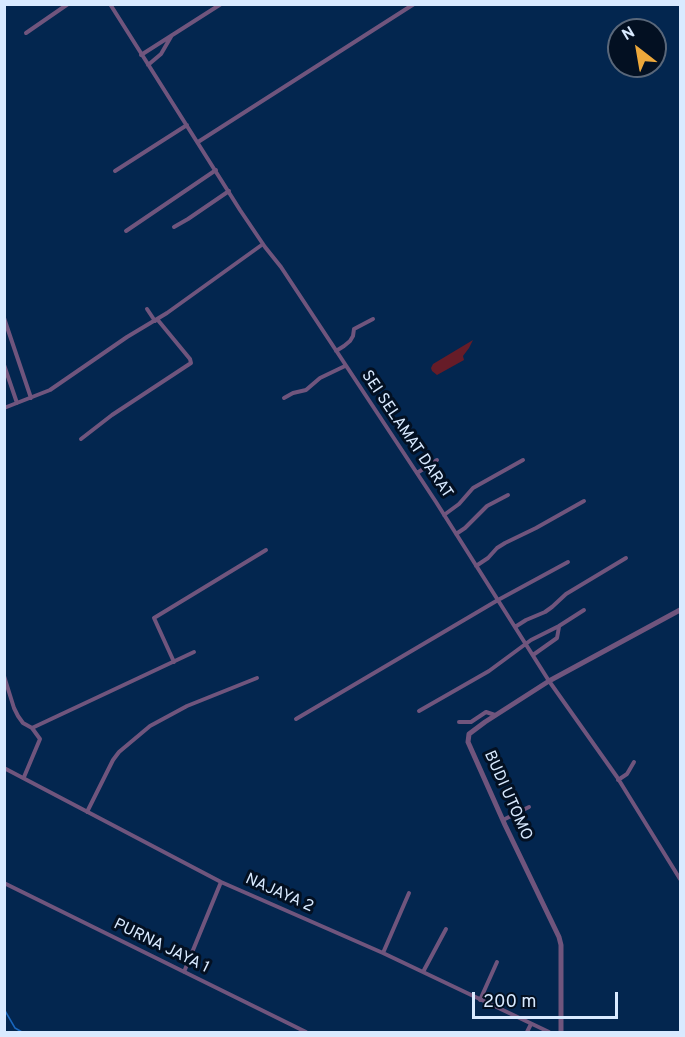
<!DOCTYPE html>
<html>
<head>
<meta charset="utf-8">
<style>
  body { margin:0 }
  #map { position:relative; width:685px; height:1037px; overflow:hidden; background:#03264f; font-family:Overpass,sans-serif }
  canvas { display:block }
  .frame { position:absolute; inset:0; border:6px solid #d9eaff; pointer-events:none }
  .north { position:absolute; left:607px; top:18px; width:60px; height:60px; box-sizing:border-box; background:#031022; border:2px solid #59677a; border-radius:50%; rotate:329deg; font-size:16px; font-weight:700; line-height:24px; text-align:center; color:#d9eaff }
  .north::after { content:''; display:block; margin:auto; width:21px; height:27px; background:#eda83b; clip-path:polygon(50% 0,100% 100%,50% 72%,0 100%) }
  .scale { position:absolute; left:472px; top:992px; width:146px; height:27px; box-sizing:border-box; border:3px solid #d9eaff; border-top:0; padding-left:8px; font-size:18px; line-height:21px; white-space:nowrap; color:#d9eaff; -webkit-text-stroke:4px #031022; paint-order:stroke }
</style>
</head>
<body>
<div id="map">
<canvas width="685" height="1037"></canvas>
<div class="frame"></div>
<div class="north">N</div>
<div class="scale">200 m</div>
</div>
<script>
const g = document.querySelector('canvas').getContext('2d');
g.lineJoin = 'round';
function fillPath(path, color) { g.fillStyle = color; g.fill(path, 'evenodd'); }
const toPath = rows => new Path2D(rows.map(r => 'M' + r).join(''));
function trace(path, color, width, dash) { g.strokeStyle = color; g.lineWidth = width; g.lineCap = dash ? 'butt' : 'round'; g.setLineDash(dash || []); g.stroke(path); }
function drawText(font, color, halo, rows, align = 'center') {
  g.font = font + ' Overpass,sans-serif'; g.lineWidth = 6; g.setLineDash([]); g.textBaseline = 'middle'; g.strokeStyle = halo; g.fillStyle = color; for (const [text, x, y, turn = 0] of rows) {
    g.save(); g.translate(x, y); g.rotate((+turn || 0) * Math.PI / 180); g.textAlign = isNaN(turn) ? turn : align; if (halo) g.strokeText(text, 0, 0); g.fillText(text, 0, 0); g.restore();
  }
}
fillPath(toPath([
  [473,340,469,348,463,356,464,360,437,375,432,371,431,368,433,364]
]), '#661c28');
trace(toPath([
  [4,1009,15,1028,22,1032]
]), '#1967be', 1.5);
trace(toPath([
  [110,4,240,210,265,247,281,267,436,502,549,681,617,777,680,879],
  [26,33,68,4],
  [141,55,221,4],
  [148,65,161,54,172,35],
  [198,142,414,4],
  [115,171,187,125],
  [174,227,188,219,229,191],
  [126,231,216,170],
  [147,309,155,321],
  [4,318,31,398],
  [336,351,344,346,350,341,353,336,354,329,373,319],
  [4,365,17,403],
  [284,398,293,393,306,390,320,378,345,366],
  [4,408,50,390,127,337,167,313,263,244],
  [81,439,112,415,191,363,190,359,157,319],
  [417,473,437,460],
  [444,515,459,504,473,488,523,460],
  [456,534,465,528,487,506,508,495],
  [476,566,488,558,497,548,505,543,536,528,584,501],
  [515,627,526,620,545,612,552,607,566,594,626,558],
  [533,655,557,638,559,627],
  [174,662,154,618,266,550],
  [4,676,14,708,18,716,23,723,32,728,40,739,24,777],
  [419,711,489,671,531,640,559,626,584,610],
  [296,719,498,600,568,562],
  [459,722,471,722,486,712,495,715],
  [32,728,194,652],
  [4,768,221,882,383,953,549,1032],
  [618,780,627,774,634,762],
  [87,812,113,760,119,752,150,726,187,706,257,678],
  [503,820,529,807],
  [4,883,306,1032],
  [383,953,409,893],
  [184,972,221,882],
  [423,972,446,929],
  [480,1000,497,962],
  [527,1032,531,1024]
]), '#70557d', 4);
trace(toPath([
  [561,1032,561,945,559,937,505,825,468,742,469,734,485,722,549,681,680,610]
]), '#70557d', 5);
drawText('16px', '#d9eaff', '#031022', [
  ["SEI SELAMAT DARAT",406,435,56],
  ["BUDI UTOMO",507,796,66],
  ["NAJAYA 2",279,894,24],
  ["PURNA JAYA 1",161,947,26]
]);
</script>
</body>
</html>
